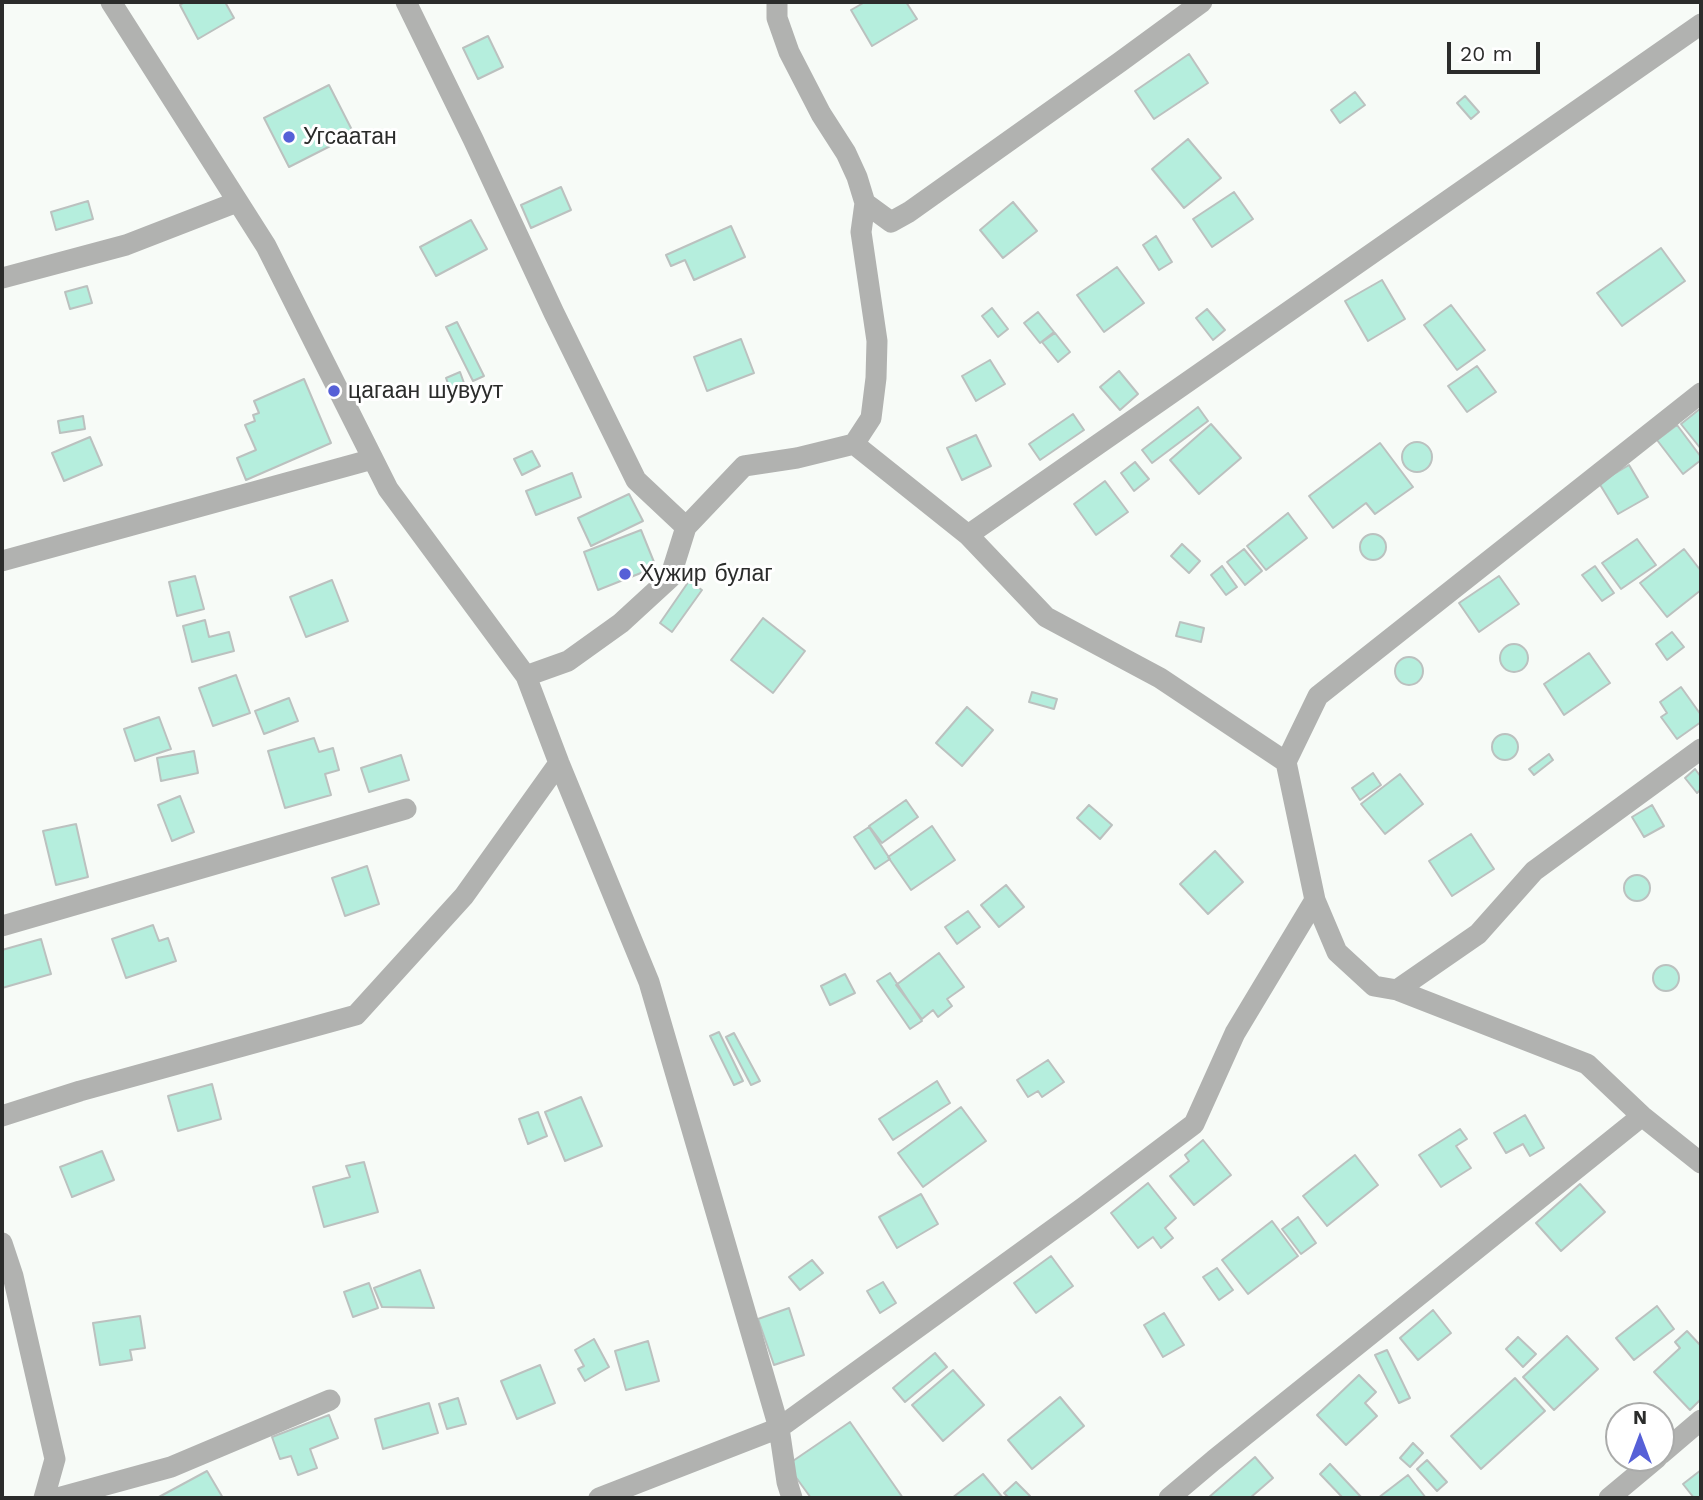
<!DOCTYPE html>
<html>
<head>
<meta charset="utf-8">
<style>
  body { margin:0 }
  #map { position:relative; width:1703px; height:1500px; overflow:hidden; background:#f7fbf7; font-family:"Work Sans",sans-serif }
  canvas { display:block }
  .frame { position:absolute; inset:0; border:4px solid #2b2c2b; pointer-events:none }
  .north { position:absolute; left:1605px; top:1402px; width:70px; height:70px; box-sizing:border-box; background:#fff; border:2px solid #aaabaa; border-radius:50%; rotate:0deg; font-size:19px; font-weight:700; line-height:28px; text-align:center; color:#2b2c2b }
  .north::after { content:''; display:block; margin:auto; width:24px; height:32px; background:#5660d7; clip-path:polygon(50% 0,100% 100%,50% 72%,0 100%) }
  .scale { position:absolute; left:1447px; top:42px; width:93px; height:32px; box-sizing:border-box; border:4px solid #2b2c2b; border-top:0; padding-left:9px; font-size:21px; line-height:24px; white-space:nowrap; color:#2b2c2b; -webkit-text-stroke:5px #fff; paint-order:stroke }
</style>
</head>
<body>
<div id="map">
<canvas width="1703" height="1500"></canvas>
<div class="frame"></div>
<div class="north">N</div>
<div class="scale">20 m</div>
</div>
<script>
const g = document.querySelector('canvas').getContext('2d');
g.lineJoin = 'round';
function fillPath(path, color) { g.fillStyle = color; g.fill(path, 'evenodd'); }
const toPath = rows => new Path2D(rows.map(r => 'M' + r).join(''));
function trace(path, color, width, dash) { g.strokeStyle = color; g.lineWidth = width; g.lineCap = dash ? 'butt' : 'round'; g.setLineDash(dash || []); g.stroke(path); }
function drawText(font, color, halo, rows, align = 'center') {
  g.font = font + ' "Work Sans",sans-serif'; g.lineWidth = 6; g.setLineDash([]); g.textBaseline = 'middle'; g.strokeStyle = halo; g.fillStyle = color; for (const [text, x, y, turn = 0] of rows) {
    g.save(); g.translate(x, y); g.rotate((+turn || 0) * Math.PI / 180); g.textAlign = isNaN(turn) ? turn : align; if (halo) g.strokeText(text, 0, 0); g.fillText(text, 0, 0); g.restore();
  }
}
const building = toPath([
  [185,2,225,2,234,18,198,39,180,5,185,2],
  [865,2,906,2,917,19,872,46,851,10,865,2],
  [488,36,503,67,478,79,463,48,488,36],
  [1189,54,1208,83,1154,119,1135,91,1189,54],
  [329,85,354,134,289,167,264,118,329,85],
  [1355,92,1365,105,1340,123,1331,110,1355,92],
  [1465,96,1479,112,1471,119,1457,103,1465,96],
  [1188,139,1221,178,1184,208,1152,169,1188,139],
  [561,187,571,210,531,228,521,205,561,187],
  [1234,192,1253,219,1212,247,1193,219,1234,192],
  [88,201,93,219,56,230,51,212,88,201],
  [1013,202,1037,231,1003,258,980,230,1013,202],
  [471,220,487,249,436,276,420,247,471,220],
  [731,226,745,257,694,280,685,260,671,266,666,255,731,226],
  [1156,236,1172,262,1159,270,1143,245,1156,236],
  [1661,248,1685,281,1622,326,1597,293,1661,248],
  [1117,267,1144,303,1104,332,1077,295,1117,267],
  [1382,280,1405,319,1368,341,1345,301,1382,280],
  [87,286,92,303,70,309,65,292,87,286],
  [1451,305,1485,350,1457,370,1424,325,1451,305],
  [992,308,1008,329,998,337,982,316,992,308],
  [1207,309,1225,330,1213,340,1196,318,1207,309],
  [1038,312,1054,332,1040,343,1024,323,1038,312],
  [457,322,484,376,473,381,446,327,457,322],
  [1055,333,1070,352,1058,362,1042,342,1055,333],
  [741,339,754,373,707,391,694,357,741,339],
  [990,360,1005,384,976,401,962,376,990,360],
  [1477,366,1496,392,1467,412,1448,386,1477,366],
  [1119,371,1138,394,1120,410,1100,387,1119,371],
  [460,372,464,383,450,389,446,378,460,372],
  [304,379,331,443,246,480,237,458,256,450,245,425,255,421,253,415,259,413,254,401,304,379],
  [1198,407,1208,421,1152,463,1142,450,1198,407],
  [1701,408,1701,449,1681,424,1701,408],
  [1073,414,1084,430,1040,460,1029,444,1073,414],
  [83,416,85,429,60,433,58,421,83,416],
  [1211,424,1241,458,1199,494,1170,460,1211,424],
  [1677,425,1701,457,1701,460,1683,474,1657,440,1677,425],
  [976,435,991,466,962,480,947,448,976,435],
  [90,437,102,465,64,481,52,453,90,437],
  '1402 457a15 15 0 1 1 30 0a15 15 0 1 1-30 0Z',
  [1380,443,1413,487,1375,514,1366,503,1333,528,1309,496,1380,443],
  [532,451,540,466,522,475,514,459,532,451],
  [1135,462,1149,479,1134,491,1121,473,1135,462],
  [1629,465,1648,497,1618,514,1599,483,1629,465],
  [572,473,581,497,536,515,526,491,572,473],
  [1105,481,1128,512,1096,535,1074,504,1105,481],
  [629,494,643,521,591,546,578,518,629,494],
  [1288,513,1307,538,1266,570,1247,546,1288,513],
  [641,530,656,567,598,590,584,552,641,530],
  '1360 547a13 13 0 1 1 26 0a13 13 0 1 1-26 0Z',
  [1637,539,1656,565,1621,589,1602,563,1637,539],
  [1182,544,1200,561,1189,573,1171,556,1182,544],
  [1244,549,1262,571,1245,585,1227,562,1244,549],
  [1684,549,1701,571,1701,590,1667,617,1640,583,1684,549],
  [1222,566,1237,587,1226,595,1211,575,1222,566],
  [1595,566,1614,593,1602,601,1582,575,1595,566],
  [195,576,204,609,177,616,169,582,195,576],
  [1499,576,1519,604,1479,632,1459,603,1499,576],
  [332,580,348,621,306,637,290,597,332,580],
  [689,581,702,590,672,632,660,623,689,581],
  [763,618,805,651,773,693,731,660,763,618],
  [205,620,209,637,229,632,234,651,192,662,183,626,205,620],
  [1180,622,1204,628,1201,642,1176,636,1180,622],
  [1672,632,1684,647,1667,660,1656,644,1672,632],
  '1500 658a14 14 0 1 1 28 0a14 14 0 1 1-28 0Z',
  [1589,653,1610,683,1564,715,1544,684,1589,653],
  '1395 671a14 14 0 1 1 28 0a14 14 0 1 1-28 0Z',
  [236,675,250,713,213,726,199,688,236,675],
  [1681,687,1701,715,1701,722,1677,739,1661,717,1667,713,1660,702,1681,687],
  [1032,692,1057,699,1054,709,1029,702,1032,692],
  [289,698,298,721,264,734,255,711,289,698],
  [967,707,993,730,962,766,936,743,967,707],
  [159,717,171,749,135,761,124,729,159,717],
  '1492 747a13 13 0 1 1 26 0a13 13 0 1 1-26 0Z',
  [314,738,319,752,333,748,339,770,325,774,331,795,285,808,268,751,314,738],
  [194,751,198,773,161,781,157,758,194,751],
  [1549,754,1553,760,1534,775,1529,769,1549,754],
  [401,755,409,780,369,792,361,768,401,755],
  [1695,769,1701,777,1701,789,1697,793,1685,778,1695,769],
  [1373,773,1381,785,1360,800,1352,788,1373,773],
  [1400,774,1423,804,1385,834,1361,804,1400,774],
  [180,796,194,832,172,841,158,805,180,796],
  [906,800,918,817,882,843,869,826,906,800],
  [1089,805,1112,825,1100,839,1077,818,1089,805],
  [1652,805,1664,826,1644,837,1632,817,1652,805],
  [76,824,88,877,56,885,43,831,76,824],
  [932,826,955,860,911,890,888,857,932,826],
  [869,827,890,859,875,869,854,837,869,827],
  [1471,834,1494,869,1452,896,1429,861,1471,834],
  [1215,851,1243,882,1208,914,1180,884,1215,851],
  [367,866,379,904,345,916,332,878,367,866],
  '1624 888a13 13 0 1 1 26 0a13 13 0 1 1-26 0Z',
  [1006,885,1024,907,999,927,981,905,1006,885],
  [968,911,980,927,957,944,945,927,968,911],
  [153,925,159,941,168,938,176,961,126,978,112,939,153,925],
  [41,939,51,974,2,988,2,950,41,939],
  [939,953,964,987,947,999,952,1006,938,1017,933,1010,922,1019,896,985,939,953],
  '1653 978a13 13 0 1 1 26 0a13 13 0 1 1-26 0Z',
  [890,973,922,1021,910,1029,877,981,890,973],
  [845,974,855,993,830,1005,821,986,845,974],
  [719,1032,743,1081,734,1085,710,1036,719,1032],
  [734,1033,760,1081,751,1085,726,1037,734,1033],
  [1048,1060,1064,1082,1042,1097,1038,1091,1028,1097,1017,1080,1048,1060],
  [937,1081,950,1103,893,1140,879,1119,937,1081],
  [212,1084,221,1119,178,1131,168,1096,212,1084],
  [581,1097,602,1146,565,1161,545,1112,581,1097],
  [961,1107,986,1141,923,1187,898,1153,961,1107],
  [538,1112,547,1136,528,1144,519,1119,538,1112],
  [1525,1115,1544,1148,1530,1156,1523,1144,1506,1153,1494,1133,1525,1115],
  [1460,1129,1467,1139,1456,1146,1471,1168,1441,1187,1419,1155,1460,1129],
  [1203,1140,1231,1175,1194,1205,1170,1176,1189,1161,1185,1155,1203,1140],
  [102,1151,114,1180,72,1197,60,1167,102,1151],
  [1355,1155,1378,1185,1327,1226,1303,1196,1355,1155],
  [364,1162,378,1212,324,1227,313,1187,350,1177,346,1166,364,1162],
  [1148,1183,1176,1218,1165,1228,1173,1238,1161,1248,1153,1237,1138,1248,1111,1213,1148,1183],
  [1580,1184,1605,1212,1561,1251,1536,1223,1580,1184],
  [921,1194,938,1224,897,1248,879,1217,921,1194],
  [1298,1217,1316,1243,1301,1254,1282,1229,1298,1217],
  [1272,1221,1298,1256,1248,1294,1222,1260,1272,1221],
  [1051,1256,1073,1286,1036,1313,1014,1283,1051,1256],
  [812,1260,823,1273,800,1290,789,1277,812,1260],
  [1217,1268,1233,1290,1219,1300,1203,1277,1217,1268],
  [420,1270,434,1308,382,1307,374,1288,420,1270],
  [883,1282,896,1303,880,1313,867,1291,883,1282],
  [369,1283,378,1308,353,1317,344,1292,369,1283],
  [1657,1306,1674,1329,1634,1360,1616,1338,1657,1306],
  [789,1308,804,1355,774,1365,758,1319,789,1308],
  [1433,1310,1451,1333,1418,1360,1400,1338,1433,1310],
  [1164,1313,1184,1345,1163,1357,1144,1325,1164,1313],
  [140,1316,145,1348,130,1350,132,1360,100,1365,93,1323,140,1316],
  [1687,1331,1701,1346,1701,1399,1690,1410,1654,1372,1680,1348,1675,1342,1687,1331],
  [1567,1336,1598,1369,1554,1410,1523,1377,1567,1336],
  [1518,1337,1536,1354,1523,1367,1506,1349,1518,1337],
  [594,1339,609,1367,585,1381,578,1369,584,1366,575,1350,594,1339],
  [648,1341,659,1381,626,1390,615,1351,648,1341],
  [1387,1350,1410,1398,1399,1403,1375,1355,1387,1350],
  [935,1353,947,1367,905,1402,893,1388,935,1353],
  [540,1365,555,1403,517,1419,501,1381,540,1365],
  [953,1370,984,1405,943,1441,912,1405,953,1370],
  [1359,1375,1376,1392,1365,1403,1377,1416,1346,1445,1317,1415,1359,1375],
  [1515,1378,1545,1411,1481,1469,1451,1436,1515,1378],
  [1060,1397,1084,1426,1032,1469,1008,1440,1060,1397],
  [458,1398,466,1424,447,1429,439,1404,458,1398],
  [429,1403,438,1433,383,1449,375,1419,429,1403],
  [329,1415,338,1438,310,1449,317,1468,298,1475,291,1456,280,1459,272,1437,329,1415],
  [850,1422,903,1498,811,1498,787,1465,850,1422],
  [1413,1443,1423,1453,1410,1467,1400,1458,1413,1443],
  [1255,1457,1273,1478,1250,1498,1208,1498,1255,1457],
  [1427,1460,1447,1482,1437,1491,1417,1469,1427,1460],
  [1330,1464,1362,1498,1343,1498,1320,1474,1330,1464],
  [1701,1470,1701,1498,1694,1498,1683,1484,1701,1470],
  [207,1471,223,1498,157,1498,207,1471],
  [983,1474,1003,1498,952,1498,983,1474],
  [1408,1475,1426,1498,1378,1498,1408,1475],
  [1016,1482,1030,1496,1028,1498,1009,1498,1004,1493,1016,1482]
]);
fillPath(building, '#b5eedd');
trace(building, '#bbc1bf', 2);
trace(toPath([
  [111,2,266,246,388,489,526,676,559,763,649,982,779,1428,787,1482,792,1498],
  [406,2,473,139,554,313,636,480,686,527],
  [865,203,891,222,909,212,1120,62,1202,2],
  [2,278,126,245,237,202],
  [1701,393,1318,696,1286,762,1315,900,1337,952,1374,986,1397,990,1478,934,1534,871,1701,749],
  [854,444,968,535,1046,617,1160,678,1286,762],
  [968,535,1701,24],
  [2,561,373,459],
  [526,676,568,661,621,623,670,578,686,527,744,466,797,458,854,444,871,418,876,378,877,341,861,232,865,203,857,177,846,153,821,114,789,52,777,18,777,2],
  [2,926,406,809],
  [1397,990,1587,1064,1642,1116,1701,1163],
  [2,1116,80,1091,356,1015,464,896,559,763],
  [2,1243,13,1276,55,1459,44,1498],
  [1661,1454,1701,1420],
  [58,1498,171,1467,330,1400],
  [599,1498,779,1428,1084,1207,1194,1124,1235,1033,1315,900],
  [1169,1498,1214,1460,1642,1116],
  [1609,1498,1657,1458]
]), '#b1b2b0', 21);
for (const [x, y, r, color] of [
  [289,137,7,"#5660d7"],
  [334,391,7,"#5660d7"],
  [625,574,7,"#5660d7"]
]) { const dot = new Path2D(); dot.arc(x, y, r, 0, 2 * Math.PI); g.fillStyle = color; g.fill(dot); trace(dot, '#fff', 2.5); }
drawText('23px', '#2b2c2b', '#fff', [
  ["Угсаатан",303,137],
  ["цагаан шувуут",348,391],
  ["Хужир булаг",639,574]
], 'left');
</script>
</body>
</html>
